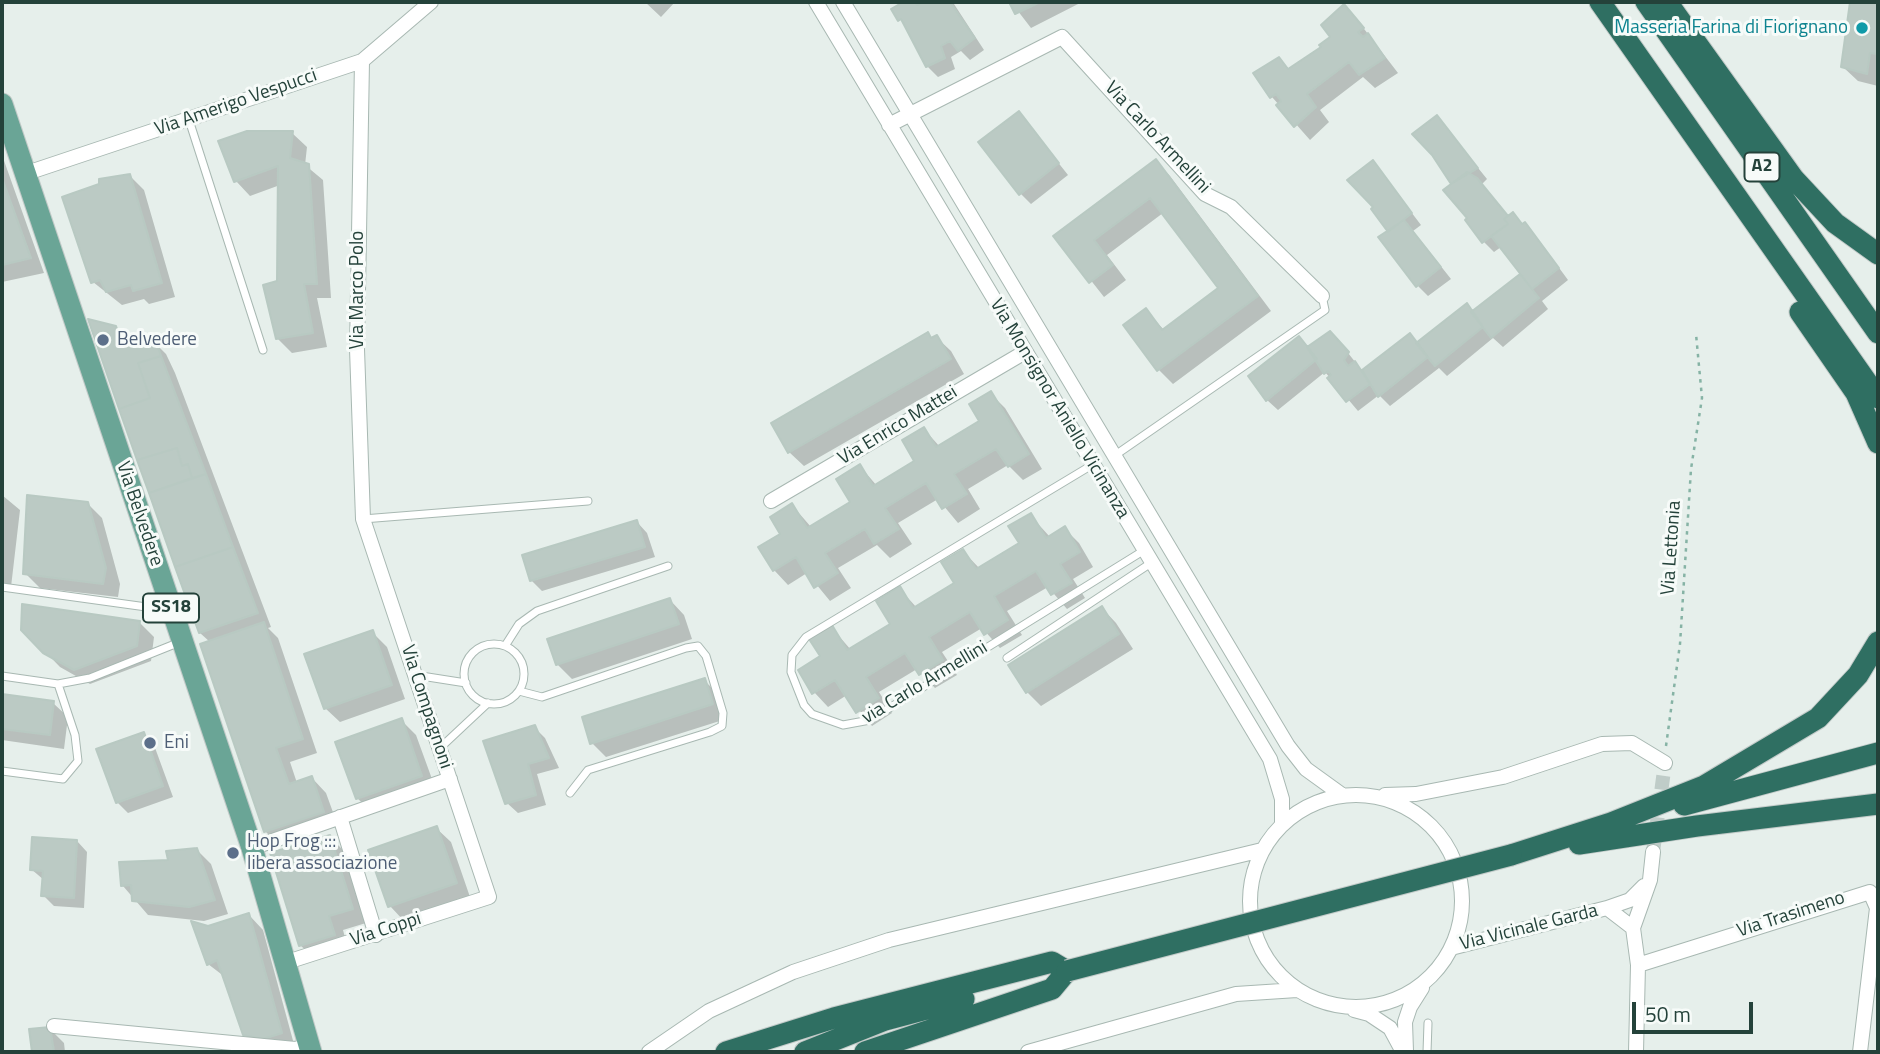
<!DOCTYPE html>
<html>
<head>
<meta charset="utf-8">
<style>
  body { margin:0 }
  #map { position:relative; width:1880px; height:1054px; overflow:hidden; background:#e6efeb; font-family:"Titillium Web",sans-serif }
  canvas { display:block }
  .frame { position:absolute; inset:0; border:4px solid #24423a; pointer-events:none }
  .scale { position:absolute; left:1632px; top:1002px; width:121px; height:32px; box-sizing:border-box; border:4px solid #24423a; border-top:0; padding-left:9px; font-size:21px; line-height:24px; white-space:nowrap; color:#24423a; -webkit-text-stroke:5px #f7fbf9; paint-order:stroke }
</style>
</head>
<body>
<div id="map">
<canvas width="1880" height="1054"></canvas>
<div class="frame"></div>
<div class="scale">50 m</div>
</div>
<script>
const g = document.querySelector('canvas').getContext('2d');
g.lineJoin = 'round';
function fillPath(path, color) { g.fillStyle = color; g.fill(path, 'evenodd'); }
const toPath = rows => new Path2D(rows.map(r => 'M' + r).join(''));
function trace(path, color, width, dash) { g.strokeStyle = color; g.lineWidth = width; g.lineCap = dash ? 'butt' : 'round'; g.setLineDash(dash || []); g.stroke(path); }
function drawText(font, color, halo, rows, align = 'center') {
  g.font = font + ' "Titillium Web",sans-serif'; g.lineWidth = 6; g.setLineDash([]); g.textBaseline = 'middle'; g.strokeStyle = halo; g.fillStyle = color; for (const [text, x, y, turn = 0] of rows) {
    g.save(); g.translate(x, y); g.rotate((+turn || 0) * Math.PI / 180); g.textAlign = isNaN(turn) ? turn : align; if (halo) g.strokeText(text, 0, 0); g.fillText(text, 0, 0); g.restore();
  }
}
fillPath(toPath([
  [645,2,675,2,661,17],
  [904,2,914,2,918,6,926,2,956,2,954,4,984,50,970,60,961,51,951,57,955,69,938,77,927,66,909,29,894,9],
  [1011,2,1082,2,1031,28],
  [1851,2,1878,6,1878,86,1858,81,1843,67],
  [1358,21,1398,73,1375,88,1363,77,1320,110,1329,122,1310,140,1272,97,1256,73,1279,59,1290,70],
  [1019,113,1068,175,1031,204,1020,193],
  [1437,117,1487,179,1481,185,1508,219,1513,215,1535,235,1568,280,1542,301,1548,309,1503,347,1493,338,1447,376,1439,368,1390,406,1379,395,1358,411,1325,372,1278,410,1267,400,1309,348,1341,344,1363,372,1410,335,1418,343,1455,312,1466,305,1473,312,1523,275,1501,247,1494,252,1484,242,1454,185,1437,163,1439,161],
  [292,133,307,147,305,165,323,180,331,298,317,298,327,347,292,353,277,338,280,185,250,196,236,181],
  [2,155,44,273,2,282],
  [1156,161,1170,176,1271,311,1173,384,1159,370,1146,310,1164,330,1220,288,1163,213,1107,255,1126,280,1104,297,1056,236],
  [1373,162,1421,225,1413,231,1451,279,1428,296,1418,286,1389,230],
  [130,176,144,190,175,297,149,304,144,299,122,305,93,282],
  [115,327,126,338,129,348,155,343,166,354,175,373,271,627,268,628,278,638,317,753,290,762,297,783,312,778,326,793,338,826,280,846,265,831,210,642,200,633,150,492],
  [928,335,933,339,936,337,951,351,964,374,804,466,789,452],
  [990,393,1005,408,1042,469,1023,480,1008,465,968,489,980,509,958,523,938,499,898,523,912,544,890,558,877,545,838,568,851,588,830,601,807,573,788,585,774,570,792,505,811,527,852,502,860,466,877,486,917,462,924,429,940,447,982,422],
  [2,495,20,510,11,587,2,586],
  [87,503,102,518,120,584,118,597,40,588,25,573],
  [1030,515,1050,537,1064,528,1079,543,1093,567,1073,579,1085,598,1067,609,1048,587,1007,611,1022,635,1000,648,982,628,942,652,957,675,935,688,917,669,879,692,892,713,872,726,847,695,828,707,814,692,832,628,851,650,892,624,899,588,917,608,956,584,963,551,980,569,1021,544],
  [637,522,647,533,655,557,542,591,531,580],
  [670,600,684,615,692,639,572,679,557,664],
  [1102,608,1116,623,1133,649,1041,706,1027,692],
  [139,622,154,637,151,661,90,684,60,667,23,629],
  [372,632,387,647,405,699,340,722,325,708],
  [704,680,719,695,726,719,606,757,592,743],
  [2,696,53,703,68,717,64,749,2,740],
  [401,720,416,735,436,790,372,812,357,798],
  [534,727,545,738,559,768,537,774,546,805,518,813,507,803],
  [143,734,154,745,173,797,128,813,117,802],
  [436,828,451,842,470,897,404,921,390,906],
  [329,836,344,851,366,923,343,930,348,949,315,959,300,945],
  [77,841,87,852,84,908,54,906,43,895,44,880,31,869],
  [196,849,211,864,228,914,204,921,148,915,123,886],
  [249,915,263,930,295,1048,259,1049,244,1034,225,977,208,964],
  [50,1029,64,1043,65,1052,34,1052,31,1031]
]), '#0003');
const building = toPath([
  [903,2,915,2,917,5,923,2,950,2,975,38,958,51,950,41,941,46,945,58,926,67,901,19,898,21,891,9,903,2],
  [1009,2,1040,2,1015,14,1009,2],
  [1850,2,1878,4,1878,54,1870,53,1867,74,1841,67,1850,2],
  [1344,4,1364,28,1358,32,1363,37,1368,33,1385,58,1359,75,1349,62,1307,94,1316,107,1294,127,1276,105,1281,101,1276,94,1270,98,1253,73,1279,57,1288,69,1321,47,1319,45,1330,37,1321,25,1344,4],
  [1019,111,1059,163,1019,195,978,142,1019,111],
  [1437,115,1478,168,1451,184,1432,155,1412,134,1437,115],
  [247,131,293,131,290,158,309,164,317,284,304,284,313,333,276,339,263,285,277,281,278,166,234,182,218,141,247,131],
  [1156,159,1258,296,1157,371,1123,325,1146,308,1162,330,1218,288,1150,198,1094,240,1113,265,1089,283,1053,236,1156,159],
  [1373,160,1412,213,1388,232,1371,209,1373,207,1347,180,1373,160],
  [1467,172,1477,178,1508,216,1504,219,1508,224,1482,243,1465,220,1467,218,1443,190,1467,172],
  [130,174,162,283,133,291,131,285,106,292,100,280,91,283,62,197,99,184,99,179,130,174],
  [2,178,31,258,2,265,2,178],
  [1513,212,1522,224,1525,222,1559,268,1532,289,1491,236,1508,224,1504,219,1513,212],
  [1404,220,1441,267,1416,287,1378,237,1404,220],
  [1520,274,1539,298,1491,338,1471,312,1520,274],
  [1467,303,1483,327,1435,366,1416,343,1467,303],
  [88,319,116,326,123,347,156,341,161,356,138,363,150,398,119,409,88,319],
  [1330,331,1349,352,1344,360,1348,366,1355,361,1370,384,1346,402,1327,378,1331,375,1328,371,1324,374,1307,347,1330,331],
  [928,332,931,338,937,335,951,359,788,453,771,423,928,332],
  [1410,333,1428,357,1378,397,1362,370,1410,333],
  [1299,336,1317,359,1266,401,1248,376,1299,336],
  [161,356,206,474,192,478,188,464,182,466,177,448,137,460,119,409,150,398,138,363,161,356],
  [991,391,1029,454,1008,467,996,449,954,474,967,494,942,509,926,483,885,508,899,529,874,544,865,529,825,553,838,573,814,588,796,557,773,571,758,547,780,534,770,517,792,503,807,528,850,502,836,479,860,464,873,486,914,461,902,440,924,427,936,447,979,421,969,404,991,391],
  [177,448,182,466,188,464,192,478,149,493,137,460,177,448],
  [206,474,233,547,175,567,149,493,206,474],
  [27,495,88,502,106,568,103,584,23,574,27,495],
  [1031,513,1046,538,1065,526,1080,552,1060,564,1072,583,1051,595,1036,571,994,596,1008,620,984,635,970,612,929,637,943,660,919,675,905,653,866,677,879,698,856,713,835,680,812,694,798,670,820,656,809,639,832,625,847,650,890,624,876,601,900,586,913,608,954,583,941,562,963,549,976,569,1019,543,1008,526,1031,513],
  [637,520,645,547,530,581,522,555,637,520],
  [233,547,258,613,199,633,175,567,233,547],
  [670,598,679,624,556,665,547,639,670,598],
  [22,604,140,621,137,646,74,670,43,653,21,630,22,604],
  [1102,606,1119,634,1026,693,1008,665,1102,606],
  [264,622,303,739,276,748,289,784,312,776,324,812,264,832,200,644,264,622],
  [373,630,392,685,324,709,304,654,373,630],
  [705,678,713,704,590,744,582,717,705,678],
  [2,694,54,701,50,735,2,729,2,694],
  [402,718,422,776,356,799,335,742,402,718],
  [535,725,549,758,528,764,536,795,505,804,483,741,535,725],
  [144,732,163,786,116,803,96,749,144,732],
  [437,826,457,883,388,907,368,850,437,826],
  [330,835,353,909,329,916,335,935,299,946,270,853,330,835],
  [32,837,77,840,74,898,41,896,43,871,30,870,32,837],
  [197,848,215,900,189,907,132,901,131,885,121,886,119,862,168,860,166,851,197,848],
  [249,913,282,1033,263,1039,243,1035,217,960,207,965,191,921,208,926,249,913],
  [50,1027,54,1052,32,1052,29,1029,50,1027]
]);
fillPath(building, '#bbcac4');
trace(building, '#b8c9c2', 2);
trace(toPath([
  [1653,852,1665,763]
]), '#bfccc8', 14, [14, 7]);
const lane = toPath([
  [189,120,263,350],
  [1114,456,1325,310,1322,296],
  [1092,465,806,637,792,655,791,672,804,705,812,714,843,725,870,720,1143,551],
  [363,519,588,501],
  [2,587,168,610],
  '464 674a30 30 0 1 1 60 0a30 30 0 1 1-60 0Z',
  [505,646,519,624,537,611,668,566],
  [1007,658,1151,563],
  [415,675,466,683],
  [2,676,58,684,75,735,78,761,63,779,2,771],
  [58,684,90,678,180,642],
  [519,691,542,697,686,648,698,646,706,656,723,713,722,726,710,732,588,770,570,793],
  [440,748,488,703],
  [1427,1052,1428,1023]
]);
const street = toPath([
  [816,2,1270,759,1282,799,1282,824],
  [843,2,1288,746,1306,769,1342,795],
  [889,125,1062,37,1205,194,1231,207,1322,296],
  [24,174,362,61,431,2],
  [771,501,1025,352],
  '1250 901a106 106 0 1 1 212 0a106 106 0 1 1-212 0Z',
  [1385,795,1416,794,1503,777,1602,744,1632,743,1665,763],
  [340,817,376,935],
  [252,848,450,779],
  [1607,908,1630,900,1644,886],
  [1451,948,1607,908,1633,928],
  [284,963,489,897,363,519,357,349,362,61],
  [1638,965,1870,892,1877,908,1860,1052],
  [1354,1010,1369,1014,1390,1028,1403,1052],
  [54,1026,295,1049,307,1046],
  [1406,1051,1405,1022,1410,1007,1422,988],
  [649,1052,709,1011,793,972,889,940,1262,850],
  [1028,1052,1236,994,1297,990],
  [1636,1052,1638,965,1633,928,1650,880,1653,852]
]);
const primary = toPath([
  [2,104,252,848,311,1052]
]);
const highway = toPath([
  [1600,2,1878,398],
  [1646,2,1878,333],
  [1667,2,1794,179,1835,223,1878,254],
  [1800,312,1856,393,1878,443],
  [1684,805,1878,753],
  [1579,844,1697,826,1878,804],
  [1511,855,1611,823,1704,786,1818,718,1858,675,1878,642],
  [726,1052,834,1018,1052,962,1067,971],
  [805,1052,885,1020,964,999],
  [865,1052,1052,989,1067,971]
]);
trace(lane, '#a8b8b2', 9);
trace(street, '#a8b8b2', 16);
trace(primary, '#c2cac8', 23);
trace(highway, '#c2cac8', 23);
trace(toPath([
  [1666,746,1680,644,1691,469,1702,398,1696,334]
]), '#86b3a5', 2.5, [3.5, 5]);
trace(lane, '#fff', 7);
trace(street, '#fff', 14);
trace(primary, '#6aa596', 21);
trace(highway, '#2f6f62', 21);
const highwayBridge = toPath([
  [1067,971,1511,855]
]);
trace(highwayBridge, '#c2cac8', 23, []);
trace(highwayBridge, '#2f6f62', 21);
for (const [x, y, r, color] of [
  [1862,28,7,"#0f9aa8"],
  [103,340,7,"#5c6f8a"],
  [150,743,7,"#5c6f8a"],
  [233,853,7,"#5c6f8a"]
]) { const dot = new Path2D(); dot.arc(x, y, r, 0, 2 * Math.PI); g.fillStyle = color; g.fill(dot); trace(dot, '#f7fbf9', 2.5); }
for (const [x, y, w] of [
  [1762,167,35],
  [171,608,56]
]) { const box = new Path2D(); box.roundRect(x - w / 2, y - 14.5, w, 29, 5); g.fillStyle = '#f7fbf9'; g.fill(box); trace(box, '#24423a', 2); }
drawText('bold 18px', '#24423a', null, [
  ["A2",1762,167],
  ["SS18",171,608]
]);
drawText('19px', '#0d838f', '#f7fbf9', [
  ["Masseria Farina di Fiorignano",1848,28]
], 'right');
drawText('19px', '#24423a', '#f7fbf9', [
  ["Via Amerigo Vespucci",236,103,-19],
  ["Via Carlo Armellini",1157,138,47],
  ["Via Marco Polo",358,290,-90],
  ["Via Monsignor Aniello Vicinanza",1059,409,59],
  ["Via Enrico Mattei",898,426,-31],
  ["Via Belvedere",139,514,71],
  ["Via Lettonia",1672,548,-86],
  ["via Carlo Armellini",925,683,-31],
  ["Via Compagnoni",426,707,72],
  ["Via Trasimeno",1791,915,-18],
  ["Via Vicinale Garda",1529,928,-14],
  ["Via Coppi",386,930,-18]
]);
drawText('19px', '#4e5e75', '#f7fbf9', [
  ["Belvedere",117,340],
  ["Eni",164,743],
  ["Hop Frog :::",247,842],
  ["libera associazione",247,864]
], 'left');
</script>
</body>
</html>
